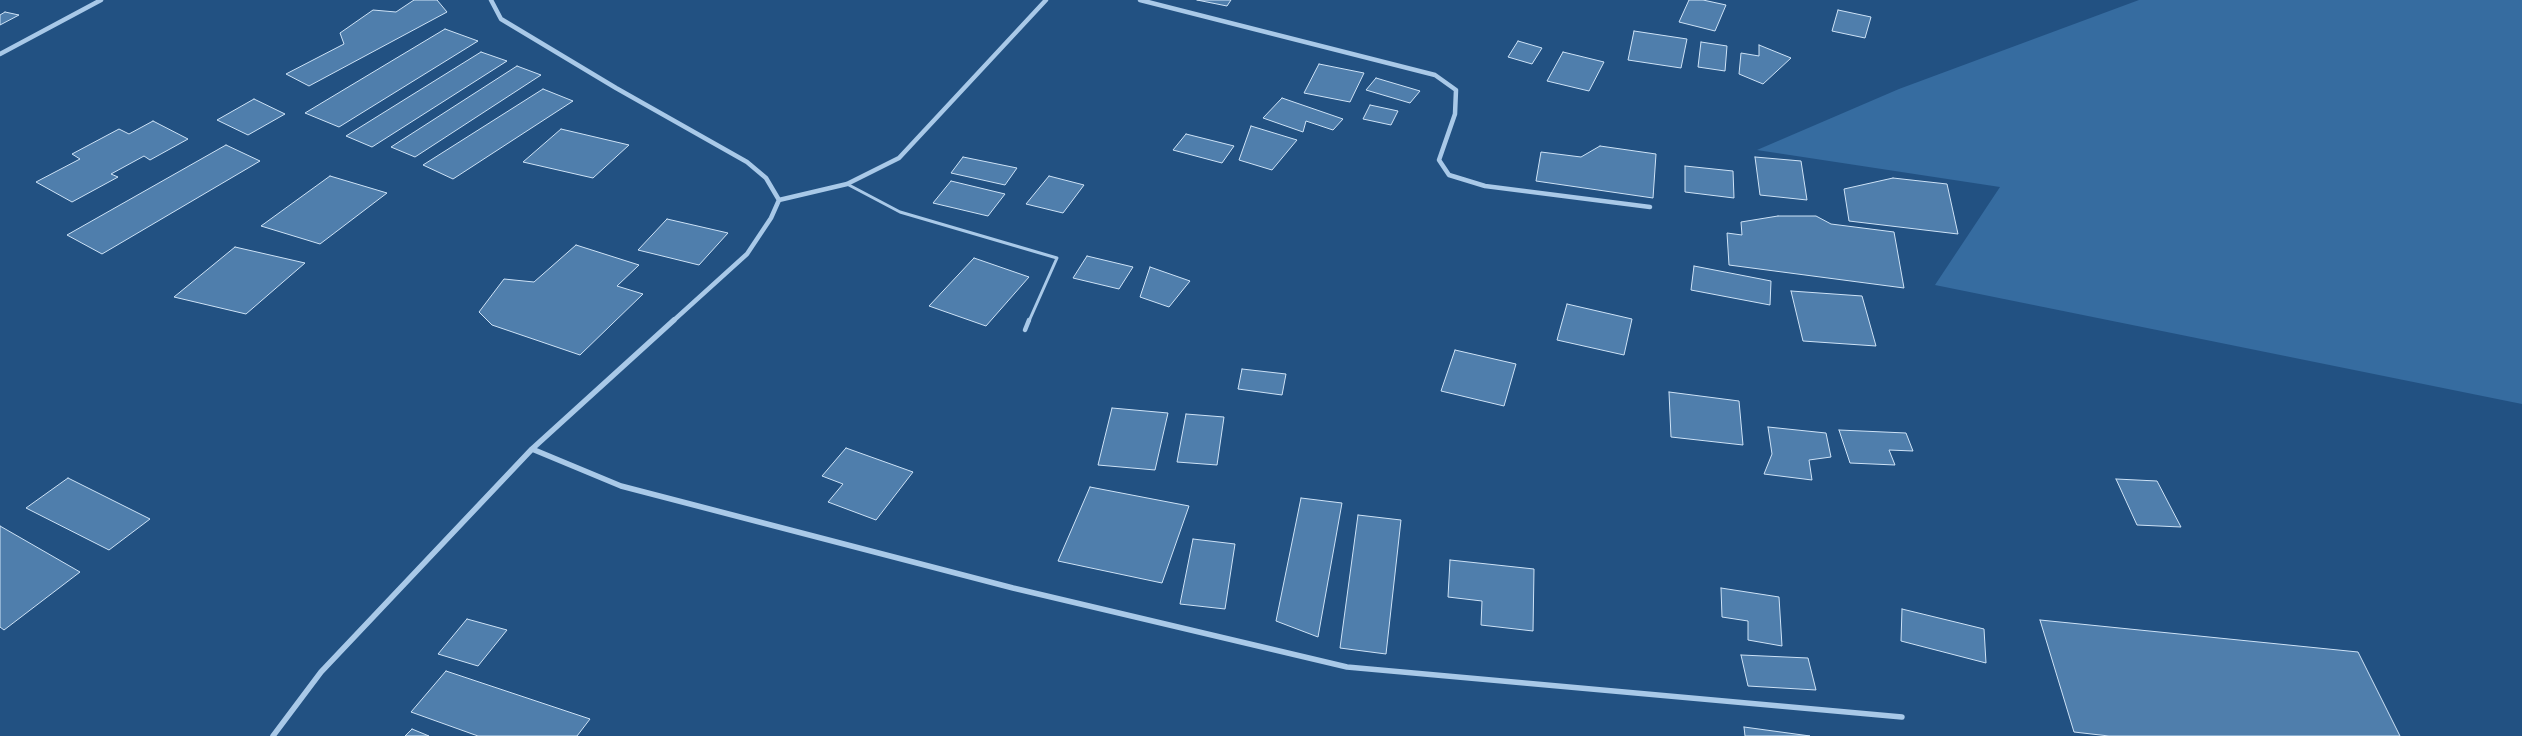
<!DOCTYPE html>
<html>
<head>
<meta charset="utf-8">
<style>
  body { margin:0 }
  canvas { display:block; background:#225182 }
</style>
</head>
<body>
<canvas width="2522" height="736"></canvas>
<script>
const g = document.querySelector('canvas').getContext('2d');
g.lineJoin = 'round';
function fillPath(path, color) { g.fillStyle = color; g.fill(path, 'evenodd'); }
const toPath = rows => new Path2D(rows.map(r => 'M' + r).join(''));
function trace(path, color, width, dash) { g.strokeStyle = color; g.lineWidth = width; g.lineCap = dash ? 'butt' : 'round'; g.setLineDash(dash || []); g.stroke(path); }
fillPath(toPath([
  [2139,0,2522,0,2522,404,1935,285,2000,187,1757,150,1899,89]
]), '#366ca0');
const building = toPath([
  [414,0,437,0,447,12,309,86,286,74,344,44,340,33,373,10,396,12,414,0],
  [1197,0,1231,0,1227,6,1197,0],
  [1689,0,1703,0,1726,5,1715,31,1679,22,1689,0],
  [1838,10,1871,17,1865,38,1832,31,1838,10],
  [5,12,19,15,0,25,0,15,5,12],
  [445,29,478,41,339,127,305,113,445,29],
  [1634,31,1687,39,1681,68,1628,60,1634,31],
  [1518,41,1542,48,1532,64,1508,57,1518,41],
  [1701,42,1727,46,1725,71,1698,67,1701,42],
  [1759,45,1791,58,1763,84,1739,74,1741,53,1759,56,1759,45],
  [481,52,507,61,372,147,346,136,481,52],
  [1563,52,1604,62,1589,91,1547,81,1563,52],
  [1319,64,1364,73,1350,102,1304,93,1319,64],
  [517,66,541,75,415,157,391,147,517,66],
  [1376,78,1420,91,1410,103,1366,90,1376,78],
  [543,89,573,101,453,179,423,165,543,89],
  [1282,98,1343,119,1333,130,1306,121,1303,132,1263,118,1282,98],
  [254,99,285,114,248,135,217,120,254,99],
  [1370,105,1398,111,1391,125,1363,119,1370,105],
  [153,121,188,139,150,160,144,156,111,174,118,177,72,202,36,182,80,159,72,154,119,129,129,134,153,121],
  [1251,126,1297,140,1272,170,1239,160,1251,126],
  [561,129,629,145,593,178,523,162,561,129],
  [1186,134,1234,146,1222,163,1173,150,1186,134],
  [226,145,260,161,102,254,67,235,226,145],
  [1600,146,1656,154,1653,198,1536,181,1541,152,1581,157,1600,146],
  [963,157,1017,168,1005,185,951,173,963,157],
  [1755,157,1801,161,1807,200,1760,195,1755,157],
  [1685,166,1733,171,1734,198,1685,192,1685,166],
  [330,176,387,193,320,244,261,226,330,176],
  [1049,176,1084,185,1063,213,1026,204,1049,176],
  [1893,178,1947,184,1958,234,1849,221,1844,189,1893,178],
  [951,181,1005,194,988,216,933,203,951,181],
  [1778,216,1816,216,1831,224,1894,232,1904,288,1729,265,1727,233,1742,235,1741,222,1778,216],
  [667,219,728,233,699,265,638,250,667,219],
  [576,245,639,265,617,286,643,294,580,355,492,325,479,312,504,279,534,282,576,245],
  [235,247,305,263,246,314,174,297,235,247],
  [1087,256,1133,267,1119,289,1073,278,1087,256],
  [974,258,1029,277,986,326,929,306,974,258],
  [1694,266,1771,281,1770,305,1691,290,1694,266],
  [1150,267,1190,281,1169,307,1140,297,1150,267],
  [1791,291,1862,296,1876,346,1803,341,1791,291],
  [1567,304,1632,319,1624,355,1557,340,1567,304],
  [1455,350,1516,364,1504,406,1441,391,1455,350],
  [1242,369,1286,374,1282,395,1238,389,1242,369],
  [1669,392,1739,401,1743,445,1671,437,1669,392],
  [1112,408,1168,413,1155,470,1098,465,1112,408],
  [1186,414,1224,417,1217,465,1177,462,1186,414],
  [1768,427,1826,433,1831,457,1809,460,1812,480,1764,474,1772,454,1768,427],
  [1839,430,1906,433,1913,451,1889,450,1895,465,1850,463,1839,430],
  [846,448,913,472,876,520,828,502,843,484,822,476,846,448],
  [68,478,150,519,109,550,26,508,68,478],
  [2116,479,2157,481,2181,527,2137,525,2116,479],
  [1090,487,1189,506,1162,583,1058,561,1090,487],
  [1301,498,1342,503,1318,637,1276,621,1301,498],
  [1358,515,1401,520,1386,654,1340,648,1358,515],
  [0,526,80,572,4,630,0,627,0,526],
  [1193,539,1235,544,1225,609,1180,604,1193,539],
  [1450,560,1534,569,1533,631,1481,625,1482,601,1448,597,1450,560],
  [1721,588,1779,597,1782,646,1748,640,1748,621,1722,617,1721,588],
  [1902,609,1984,629,1986,663,1901,641,1902,609],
  [467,619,507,630,478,666,438,654,467,619],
  [2040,620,2358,652,2400,736,2109,736,2074,732,2040,620],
  [1741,655,1808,658,1816,690,1748,686,1741,655],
  [446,671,590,719,577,736,478,736,411,712,446,671],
  [1744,727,1810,736,1745,736,1744,727],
  [412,729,429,736,405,736,412,729]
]);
fillPath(building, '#4f7eac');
trace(building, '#cde2f6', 1);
trace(toPath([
  [847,184,900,212,1057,258,1029,321]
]), '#a9c9e8', 3);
trace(toPath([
  [1025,330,1029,320]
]), '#a9c9e8', 4.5);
trace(toPath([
  [491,0,501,19,616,88,747,162,766,178,779,200],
  [1140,0,1435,75,1456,90,1455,114,1439,160,1449,175,1485,186,1650,207],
  [0,54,101,0],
  [779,200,847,184,899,158,1046,0],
  [673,321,747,254,771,218,779,200]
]), '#a9c9e8', 4.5);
trace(toPath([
  [532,449,621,486,1013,588,1347,667,1902,717],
  [273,736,321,672,532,449,674,320]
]), '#a9c9e8', 5.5);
</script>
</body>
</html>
